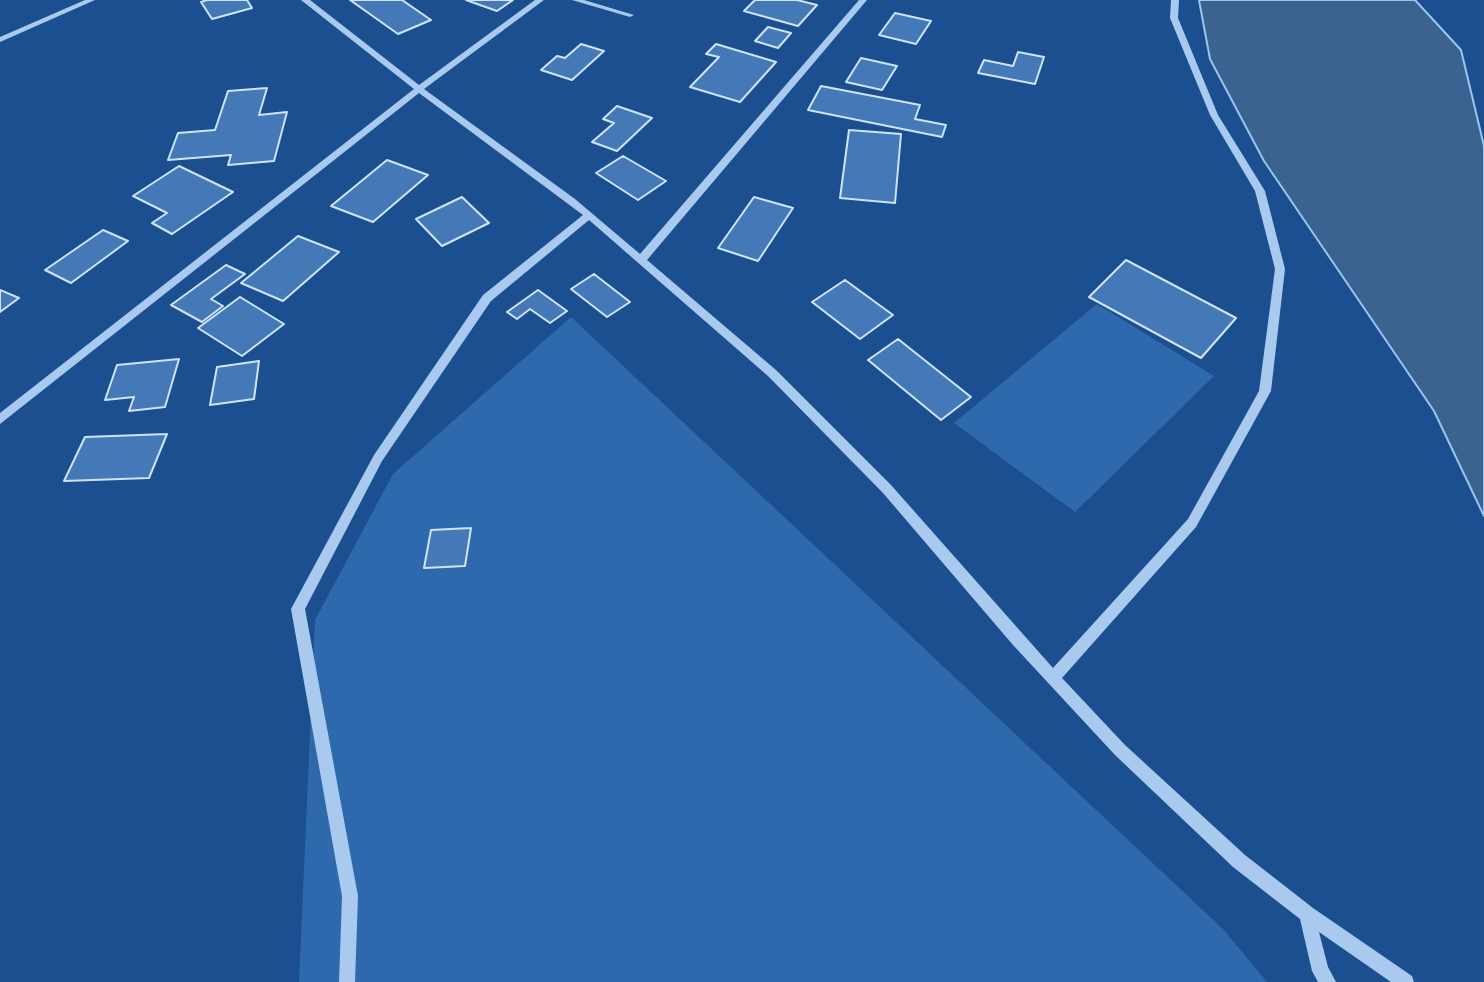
<!DOCTYPE html>
<html>
<head>
<meta charset="utf-8">
<style>
  body { margin:0 }
  canvas { display:block; background:#1b4f8f }
</style>
</head>
<body>
<canvas width="1484" height="982"></canvas>
<script>
const g = document.querySelector('canvas').getContext('2d');
g.lineJoin = 'round';
function fillPath(path, color) { g.fillStyle = color; g.fill(path, 'evenodd'); }
const toPath = rows => new Path2D(rows.map(r => 'M' + r).join(''));
function trace(path, color, width, dash) { g.strokeStyle = color; g.lineWidth = width; g.lineCap = dash ? 'butt' : 'round'; g.setLineDash(dash || []); g.stroke(path); }
fillPath(toPath([
  [1097,304,1214,376,1075,512,954,423],
  [571,317,1224,930,1267,982,299,982,315,620,393,474]
]), '#2e69ad');
const water = toPath([
  [1199,0,1415,0,1461,50,1484,146,1484,516,1434,411,1264,161,1210,59,1199,0]
]);
fillPath(water, '#3c6290');
trace(water, '#9cc4f0', 2);
const building = toPath([
  [207,0,247,0,252,8,212,19,201,2,207,0],
  [350,0,402,0,431,20,398,34,350,0],
  [466,0,513,0,497,11,466,0],
  [755,0,797,0,817,5,798,26,744,11,755,0],
  [895,13,931,21,916,44,879,35,895,13],
  [768,27,791,33,778,48,755,41,768,27],
  [581,44,604,51,572,80,541,70,557,56,565,58,581,44],
  [716,44,776,62,740,102,690,87,719,57,706,54,716,44],
  [1018,52,1044,57,1035,84,978,73,984,60,1013,66,1018,52],
  [861,58,897,66,882,90,846,82,861,58],
  [821,86,920,105,915,119,946,125,942,137,808,110,821,86],
  [267,88,259,115,287,112,274,161,228,165,231,155,168,160,178,133,215,130,228,91,267,88],
  [617,106,652,118,617,151,592,142,614,123,603,119,617,106],
  [849,130,901,134,895,203,840,198,849,130],
  [623,156,666,181,638,200,596,173,623,156],
  [387,160,428,175,373,222,331,206,387,160],
  [179,166,233,192,172,234,152,223,167,213,133,196,179,166],
  [462,197,489,223,442,246,416,219,462,197],
  [754,197,793,208,758,261,718,248,754,197],
  [103,230,128,241,71,283,45,270,103,230],
  [298,236,339,252,283,301,241,283,298,236],
  [1126,260,1236,318,1201,358,1089,297,1126,260],
  [226,265,245,274,211,299,223,306,202,322,171,305,226,265],
  [594,274,630,302,607,317,571,289,594,274],
  [845,280,893,315,860,339,812,302,845,280],
  [0,290,19,298,0,312,0,290],
  [538,290,567,311,550,323,530,309,517,319,507,312,538,290],
  [240,297,284,324,242,356,198,328,240,297],
  [898,339,971,397,941,420,868,360,898,339],
  [179,359,165,407,129,411,134,397,105,400,117,365,179,359],
  [259,361,254,399,210,405,217,367,259,361],
  [167,434,149,478,64,481,85,437,167,434],
  [471,528,465,566,424,568,431,530,471,528]
]);
fillPath(building, '#4478b7');
trace(building, '#cfe3fa', 2);
fillPath(toPath([
  [85,0,95,0,0,42,0,37,85,0],
  [301,0,310,0,419,85,535,0,544,0,424,89,575,199,640,254,859,0,867,0,647,260,776,370,891,485,1053,668,1188,519,1259,391,1275,269,1255,191,1210,115,1170,18,1171,0,1179,0,1178,18,1218,115,1265,191,1285,269,1271,391,1196,527,1062,678,1125,745,1245,855,1313,908,1412,976,1414,982,1391,982,1319,932,1328,967,1336,982,1318,982,1312,971,1300,919,1233,867,1115,755,1013,645,883,493,768,376,589,220,491,301,382,461,305,609,358,896,355,982,339,982,342,896,291,609,374,455,483,295,583,215,419,93,0,424,0,413,414,89,301,0],
  [572,0,584,0,634,15,630,17,572,0]
]), '#a9c9ee');
</script>
</body>
</html>
